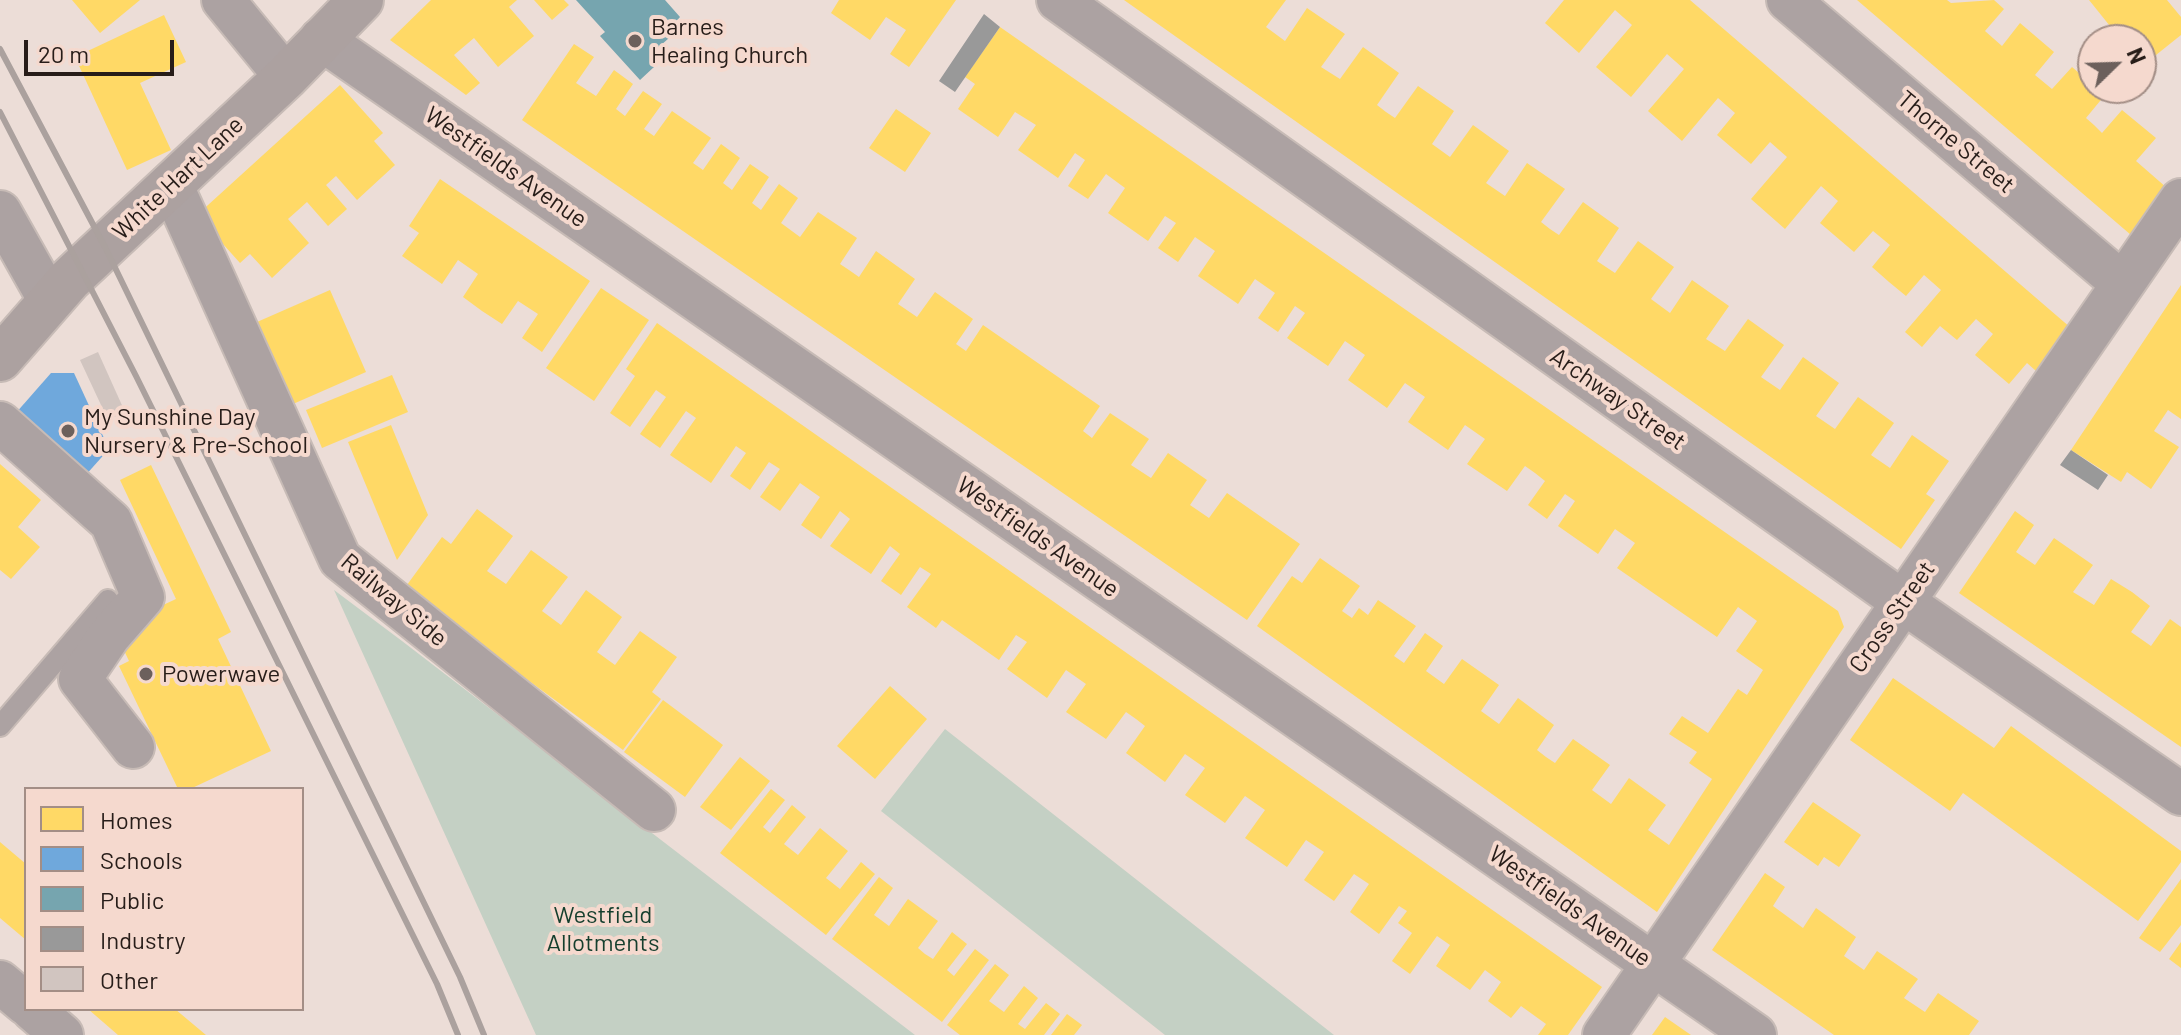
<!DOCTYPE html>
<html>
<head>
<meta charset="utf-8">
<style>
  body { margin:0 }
  #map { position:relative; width:2181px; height:1035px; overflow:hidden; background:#ecddd7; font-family:Barlow,sans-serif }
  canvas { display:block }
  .legend { position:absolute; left:24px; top:787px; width:280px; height:224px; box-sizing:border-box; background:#f5d9ce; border:2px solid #a38e86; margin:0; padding:10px 14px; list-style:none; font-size:24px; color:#271d19 }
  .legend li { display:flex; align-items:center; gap:16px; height:40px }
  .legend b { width:40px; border:2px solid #a38e86 }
  .north { position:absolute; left:2077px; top:24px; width:80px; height:80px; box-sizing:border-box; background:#f5d9ce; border:2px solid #a38e86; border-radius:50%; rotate:67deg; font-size:22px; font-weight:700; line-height:32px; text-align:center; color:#271d19 }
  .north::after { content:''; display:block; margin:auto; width:28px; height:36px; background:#6c605c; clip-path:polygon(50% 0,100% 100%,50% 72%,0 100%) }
  .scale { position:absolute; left:24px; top:40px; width:150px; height:36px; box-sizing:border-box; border:4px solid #271d19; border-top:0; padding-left:10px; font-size:24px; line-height:28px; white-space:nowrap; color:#271d19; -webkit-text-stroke:6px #f5d9ce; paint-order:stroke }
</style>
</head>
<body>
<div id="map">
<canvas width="2181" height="1035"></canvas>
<ul class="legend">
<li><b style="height:22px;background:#ffd966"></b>Homes</li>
<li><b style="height:22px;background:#6fa8dc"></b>Schools</li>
<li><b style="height:22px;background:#76a5af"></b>Public</li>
<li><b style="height:22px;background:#999"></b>Industry</li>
<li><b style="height:22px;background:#d1c5c0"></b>Other</li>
</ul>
<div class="north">N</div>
<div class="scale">20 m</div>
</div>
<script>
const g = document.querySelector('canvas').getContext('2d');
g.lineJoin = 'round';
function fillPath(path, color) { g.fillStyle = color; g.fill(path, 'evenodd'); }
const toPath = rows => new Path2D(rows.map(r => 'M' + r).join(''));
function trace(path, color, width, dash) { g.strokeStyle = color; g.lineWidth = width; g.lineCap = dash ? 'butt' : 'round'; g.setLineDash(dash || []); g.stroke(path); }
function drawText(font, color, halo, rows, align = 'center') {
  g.font = font + ' Barlow,sans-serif'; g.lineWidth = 8; g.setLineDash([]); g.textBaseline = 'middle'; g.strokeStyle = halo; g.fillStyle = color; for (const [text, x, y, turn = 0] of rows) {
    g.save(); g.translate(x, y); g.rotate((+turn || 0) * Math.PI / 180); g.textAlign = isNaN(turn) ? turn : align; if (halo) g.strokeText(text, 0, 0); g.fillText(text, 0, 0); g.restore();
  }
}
fillPath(toPath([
  [334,590,402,641,915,1035,536,1035],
  [945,729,1334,1035,1165,1035,881,811]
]), '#c4d0c4');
fillPath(toPath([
  [72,0,140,0,100,33],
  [431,0,517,0,509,7,534,36,498,67,474,38,454,55,480,83,466,95,390,40],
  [534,0,564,0,569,5,552,20],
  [839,0,956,0,909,67,890,54,906,30,886,17,870,40,831,13],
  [1124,0,1286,0,1266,27,1285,41,1307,8,1345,34,1321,67,1340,79,1363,47,1399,73,1377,105,1386,112,1395,118,1418,86,1454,111,1432,144,1450,157,1473,125,1509,151,1486,183,1505,196,1527,163,1565,189,1541,222,1550,229,1559,235,1583,202,1619,228,1597,261,1615,273,1638,241,1674,267,1651,299,1670,313,1692,280,1729,306,1706,339,1725,351,1748,319,1784,345,1761,377,1780,390,1803,357,1839,383,1816,416,1835,429,1858,397,1894,423,1871,455,1890,468,1912,435,1949,461,1926,494,1935,500,1901,549],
  [1564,0,1690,0,2071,328,2036,371,2027,363,2009,384,1975,355,1993,334,1976,319,1957,340,1940,326,1922,347,1905,332,1941,290,1924,275,1906,296,1889,282,1872,267,1890,245,1873,231,1854,252,1820,223,1838,201,1821,186,1785,229,1751,199,1787,157,1770,142,1751,164,1717,135,1735,113,1718,98,1682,141,1648,111,1684,69,1667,54,1631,97,1596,67,1632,25,1615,10,1579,53,1545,23],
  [1857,0,1947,0,1951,3,1994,0,2004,9,1985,31,2002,46,2020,23,2054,52,2035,75,2052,89,2072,67,2105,95,2086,118,2094,125,2102,133,2122,110,2156,138,2136,161,2167,188,2131,235],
  [2089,0,2167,0,2181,17,2181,35,2146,63,2141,57,2141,40,2127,40,2122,33,2118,36],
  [164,15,186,62,140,83,171,150,127,170,75,57],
  [1000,27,1838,611,1844,627,1657,912,1257,626,1292,576,1302,583,1320,558,1360,586,1342,611,1352,618,1359,608,1368,615,1378,600,1416,626,1394,656,1404,663,1425,633,1443,646,1426,671,1444,684,1462,659,1499,685,1481,711,1499,724,1518,698,1554,725,1537,750,1546,757,1555,763,1573,739,1610,765,1592,790,1611,804,1629,778,1666,805,1648,830,1669,845,1712,779,1689,763,1697,752,1669,734,1682,716,1708,733,1738,689,1747,695,1763,670,1736,651,1757,621,1738,607,1717,637,1617,568,1635,543,1615,529,1598,554,1558,526,1575,501,1565,494,1547,519,1528,505,1545,481,1535,473,1525,466,1507,491,1467,464,1485,439,1465,425,1448,450,1408,422,1425,397,1405,383,1387,408,1348,380,1365,355,1345,341,1328,366,1287,338,1305,313,1295,306,1278,332,1258,318,1275,293,1255,279,1238,304,1198,276,1215,251,1195,237,1178,262,1158,248,1176,223,1165,216,1148,241,1108,213,1125,188,1106,174,1088,199,1068,186,1085,160,1075,153,1058,178,1018,150,1036,125,1015,112,998,137,958,109,975,84,965,77],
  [574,44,594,57,576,83,596,96,614,70,633,84,616,109,625,116,643,91,662,104,644,129,654,136,672,111,711,138,693,163,703,170,721,144,740,158,723,183,732,190,750,164,769,177,752,203,761,210,779,184,798,198,781,223,800,237,818,212,857,238,840,264,849,270,859,277,876,251,915,279,898,304,917,317,935,292,973,319,956,344,966,351,983,325,1100,406,1083,431,1092,438,1110,413,1149,439,1131,465,1151,478,1168,453,1207,480,1190,505,1209,518,1227,493,1300,544,1247,620,522,120],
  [340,85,383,133,374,141,395,165,357,200,336,176,326,185,347,209,328,226,307,202,297,211,288,219,309,243,272,278,250,254,240,263,197,215],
  [896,109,931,133,905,172,869,148],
  [440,179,590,281,542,352,522,338,538,314,518,301,502,324,482,311,463,297,478,274,458,260,442,284,402,256,419,233,409,226],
  [2181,285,2181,419,2168,410,2154,431,2179,447,2151,489,2127,472,2121,482,2071,450],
  [601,288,649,320,594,401,546,368],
  [330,290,366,372,293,404,257,322],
  [657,323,1602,987,1568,1035,1538,1035,1546,1024,1521,1006,1511,1018,1488,1001,1501,982,1485,970,1470,990,1436,966,1450,945,1437,936,1410,974,1392,961,1412,933,1398,923,1407,911,1399,906,1379,934,1350,912,1369,884,1354,874,1334,901,1304,880,1324,852,1306,840,1287,867,1245,838,1265,810,1245,796,1225,823,1185,795,1205,768,1185,754,1165,782,1126,753,1145,726,1136,719,1126,712,1106,739,1066,712,1086,684,1066,670,1047,698,1007,669,1027,642,1016,635,999,660,942,620,936,628,907,607,931,574,920,567,901,595,881,581,900,554,890,546,871,574,830,546,850,519,840,511,821,539,801,525,820,497,800,483,780,511,760,497,780,469,769,462,750,490,730,476,746,453,736,446,711,483,670,455,696,418,686,411,660,448,640,434,666,397,656,390,630,427,610,413,635,376,626,369],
  [392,375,408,412,322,448,306,410],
  [391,425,428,515,397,560,348,442],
  [0,464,41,500,18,527,40,547,11,579,0,570],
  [151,465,231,632,218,639,271,751,190,789,178,789,119,666,129,661,120,642,135,618,176,599,120,480],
  [477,509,513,536,487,571,506,584,531,550,568,577,542,611,561,625,586,590,622,617,597,652,615,665,640,631,677,657,652,692,661,699,623,750,404,589,442,537,451,544],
  [2015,511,2034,525,2016,552,2035,565,2054,538,2093,565,2073,592,2094,605,2111,579,2132,592,2150,606,2131,632,2151,646,2170,619,2181,627,2181,747,1959,593],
  [1893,678,1994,748,2011,726,2181,851,2181,862,2138,921,1963,793,1950,811,1850,740],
  [890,686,927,719,875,779,837,746],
  [663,700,723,745,685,797,624,752],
  [740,757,770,781,731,830,700,807],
  [771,789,785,800,763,827,770,833,792,805,806,817,784,844,798,855,820,828,848,851,826,878,840,889,861,862,875,874,826,935,720,853],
  [1813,802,1861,835,1839,867,1824,857,1818,866,1784,842],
  [0,842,26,864,26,940,0,918],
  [1765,873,1785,887,1773,906,1803,928,1816,908,1856,937,1844,956,1864,970,1877,951,1918,979,1904,998,1925,1012,1938,993,1979,1021,1969,1035,1834,1035,1712,950],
  [879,877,893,888,874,915,881,920,889,926,908,899,938,921,918,948,925,954,933,959,952,932,967,944,947,970,954,976,975,949,989,960,942,1022,832,939],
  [2181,879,2181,925,2160,952,2139,938],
  [2181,942,2181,968,2169,959],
  [995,964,1009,975,989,1001,1004,1012,1024,986,1038,998,1018,1024,1025,1029,1046,1003,1060,1014,1044,1035,960,1035,947,1025],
  [88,1009,175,1009,206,1035,118,1035],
  [1067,1014,1082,1025,1074,1035,1051,1035],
  [1665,1017,1691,1035,1652,1035]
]), '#ffd966');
fillPath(toPath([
  [51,373,74,373,109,449,84,477,15,414]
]), '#6fa8dc');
fillPath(toPath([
  [576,0,665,0,680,17,673,25,678,30,660,46,668,54,640,80,600,36,605,32]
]), '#76a5af');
fillPath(toPath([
  [984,14,1000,27,955,92,939,81],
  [2071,450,2108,475,2098,490,2060,465]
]), '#999');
fillPath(toPath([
  [98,352,125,412,108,420,80,360]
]), '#d1c5c0');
const lane = toPath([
  [0,726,108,600]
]);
const street = toPath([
  [223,0,286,77],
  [1058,0,1903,602,2181,794],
  [1788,0,2123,284],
  [321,39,1755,1035],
  [171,184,340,559,654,810],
  [0,212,50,301],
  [0,423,111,522,143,597,109,636,80,679,133,747],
  [0,982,26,1004],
  [32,1009,62,1035],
  [1604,1035,2181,200]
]);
const secondary = toPath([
  [0,359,69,280,286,77,361,0]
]);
trace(lane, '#c7bbb6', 24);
trace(street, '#c7bbb6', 46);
trace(secondary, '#c7bbb6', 48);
trace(lane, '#aca2a2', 20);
trace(street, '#aca2a2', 42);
trace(secondary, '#aca1a0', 44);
trace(toPath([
  [0,49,105,247,460,977,484,1035],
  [0,112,136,376,437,984,458,1035]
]), '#aba19e', 6);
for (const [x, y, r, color] of [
  [635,41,8,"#6c605c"],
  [68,431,8,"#6c605c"],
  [146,674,8,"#6c605c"]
]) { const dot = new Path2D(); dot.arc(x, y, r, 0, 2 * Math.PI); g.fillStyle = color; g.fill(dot); trace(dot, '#f5d9ce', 3); }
drawText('24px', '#271d19', '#f5d9ce', [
  ["Barnes",651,27],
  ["Healing Church",651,55],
  ["My Sunshine Day",84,417],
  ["Nursery & Pre-School",84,445],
  ["Powerwave",162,674]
], 'left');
drawText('24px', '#271d19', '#f5d9ce', [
  ["Thorne Street",1956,142,40],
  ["Westfields Avenue",506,167,35],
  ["White Hart Lane",178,178,-43],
  ["Archway Street",1618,399,35],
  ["Westfields Avenue",1038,537,35],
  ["Railway Side",394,600,40],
  ["Cross Street",1892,617,-55],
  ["Westfields Avenue",1570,906,35]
]);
drawText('24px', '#143e2d', '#f5d9ce', [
  ["Westfield",603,915],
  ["Allotments",603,943]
]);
</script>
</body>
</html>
